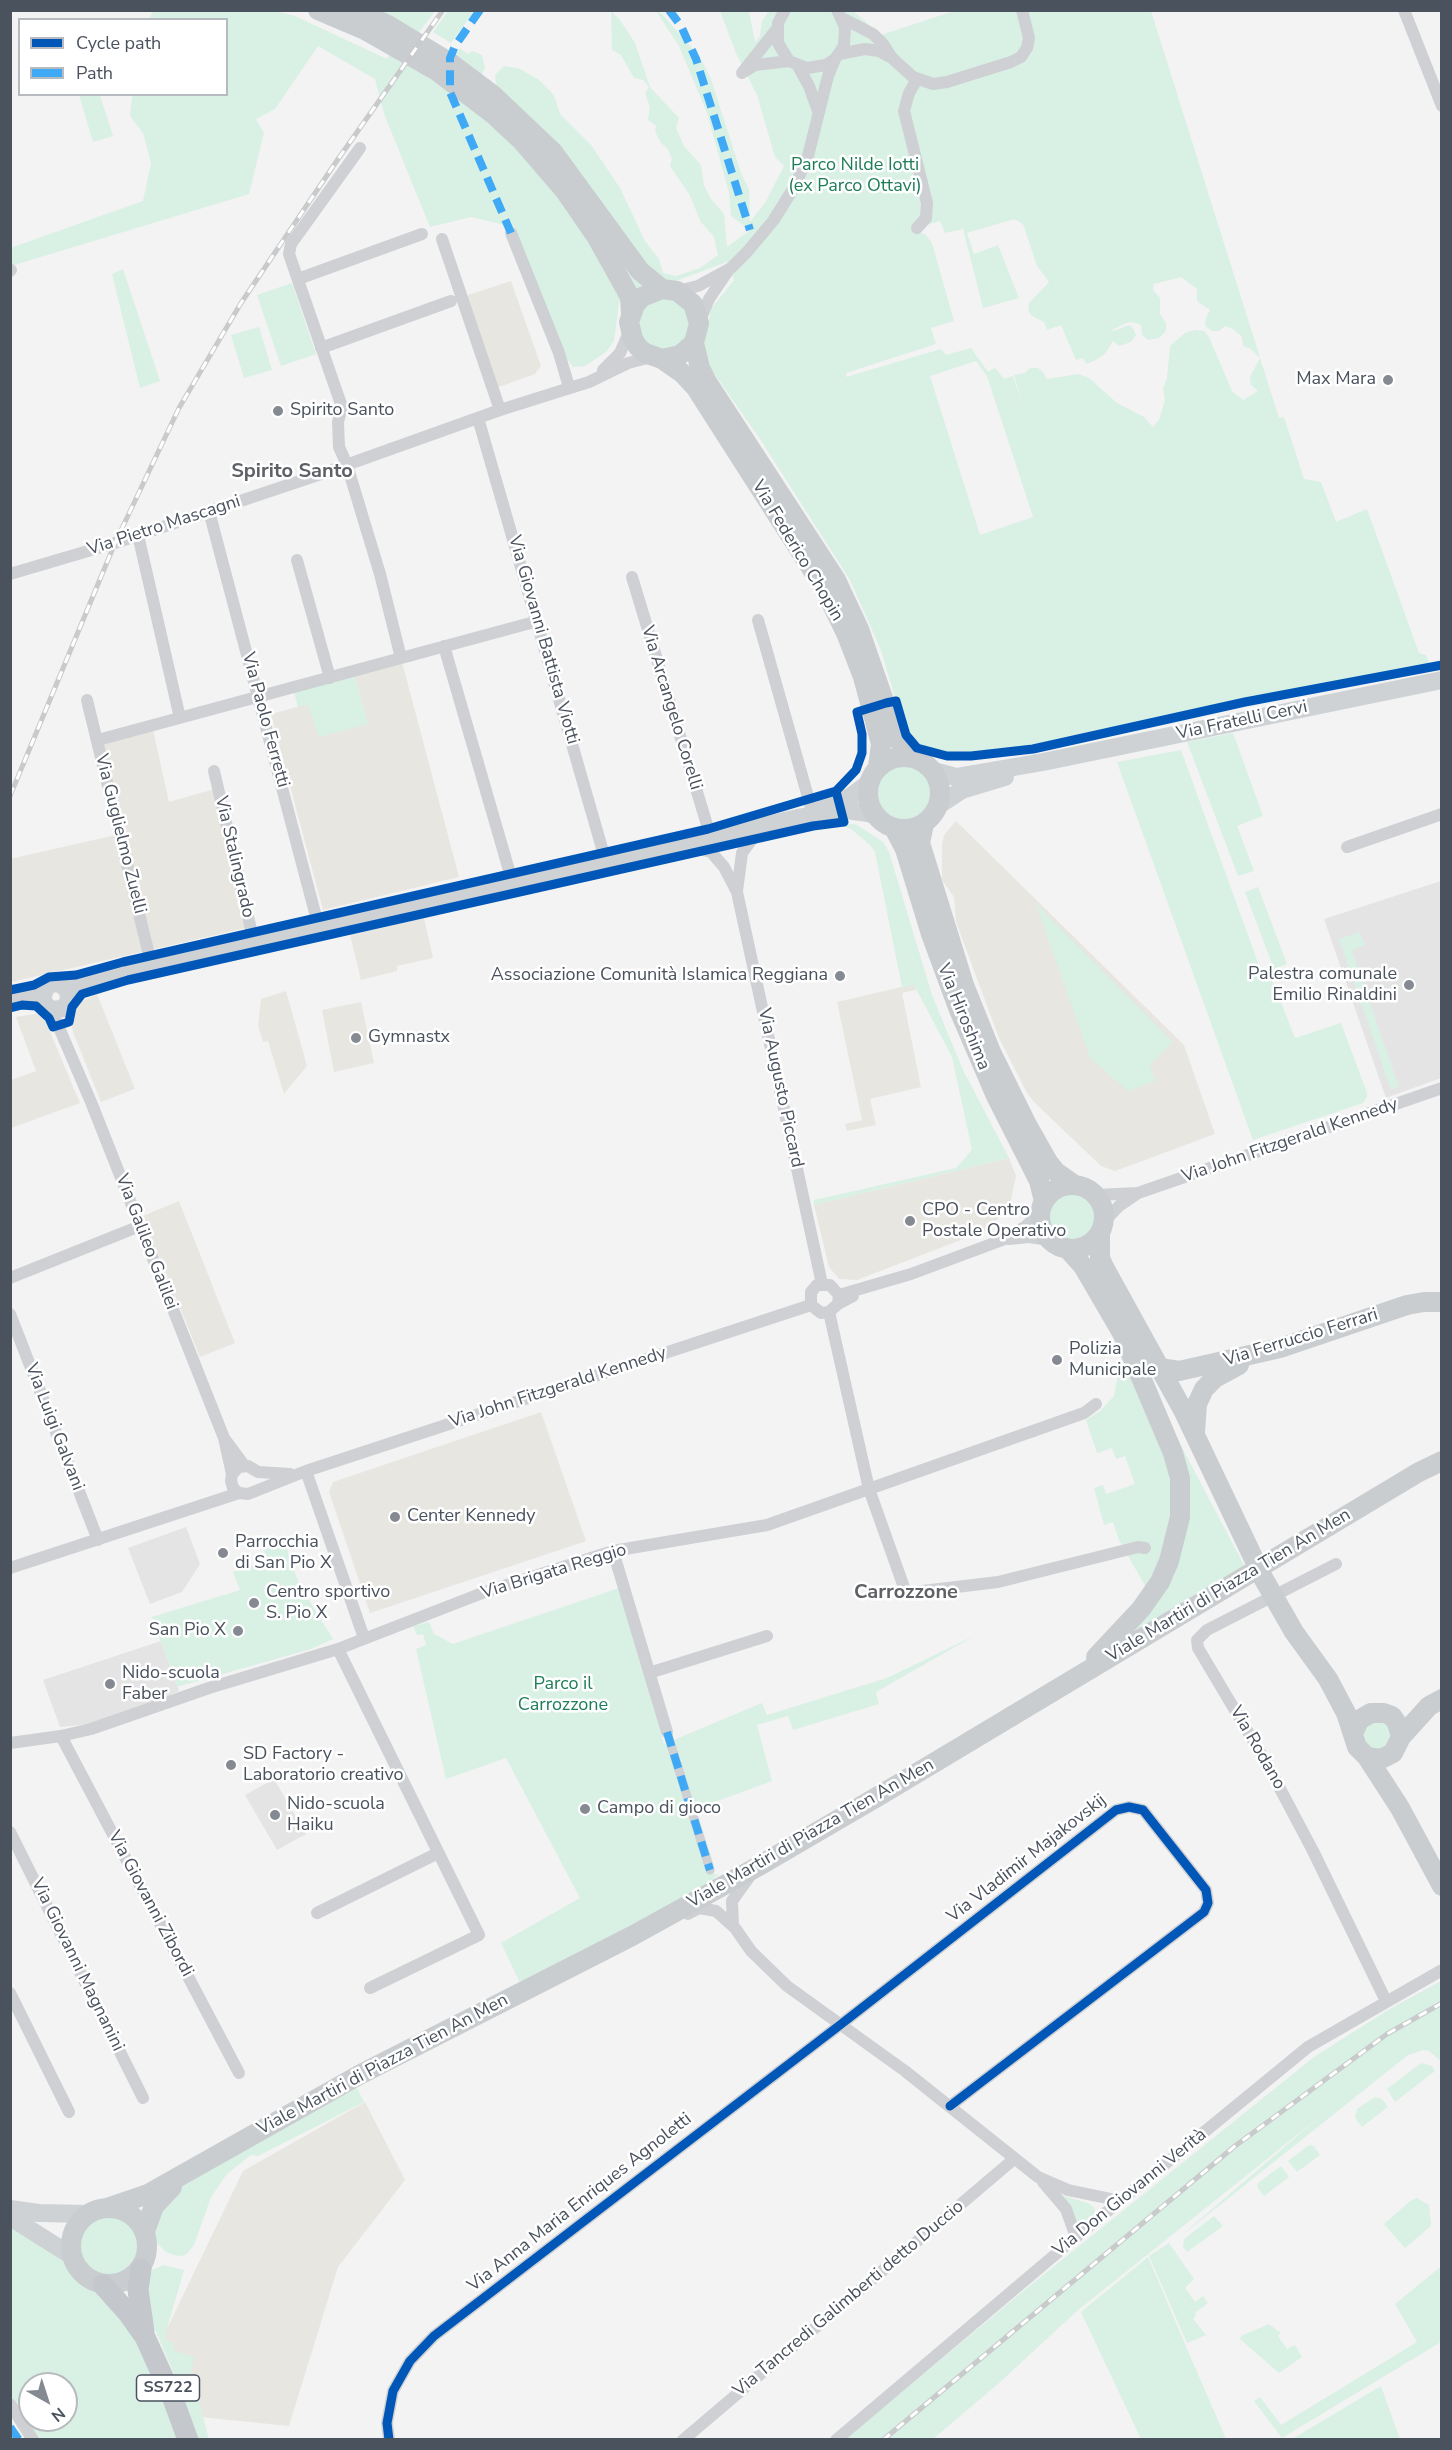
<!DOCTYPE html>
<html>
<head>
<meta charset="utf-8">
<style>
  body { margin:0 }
  #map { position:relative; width:1452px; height:2450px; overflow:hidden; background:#f3f3f3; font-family:"Nunito Sans",sans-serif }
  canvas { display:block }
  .frame { position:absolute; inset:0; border:12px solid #4a525e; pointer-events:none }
  .legend { position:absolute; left:18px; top:18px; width:210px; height:78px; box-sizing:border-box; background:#fff; border:2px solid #b7babf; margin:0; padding:8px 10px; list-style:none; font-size:18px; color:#4a525e }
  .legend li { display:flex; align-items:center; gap:12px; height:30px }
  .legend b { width:30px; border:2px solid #b7babf }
  .north { position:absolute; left:18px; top:2372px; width:60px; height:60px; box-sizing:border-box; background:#fff; border:2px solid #b7babf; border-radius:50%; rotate:141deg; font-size:16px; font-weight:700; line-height:24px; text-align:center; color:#4a525e }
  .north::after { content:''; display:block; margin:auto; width:21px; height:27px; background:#858a92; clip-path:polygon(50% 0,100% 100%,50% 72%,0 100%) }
</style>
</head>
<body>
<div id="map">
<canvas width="1452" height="2450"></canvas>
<div class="frame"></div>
<ul class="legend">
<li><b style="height:8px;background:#0057b8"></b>Cycle path</li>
<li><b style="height:8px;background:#3fa9f5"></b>Path</li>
</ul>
<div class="north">N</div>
</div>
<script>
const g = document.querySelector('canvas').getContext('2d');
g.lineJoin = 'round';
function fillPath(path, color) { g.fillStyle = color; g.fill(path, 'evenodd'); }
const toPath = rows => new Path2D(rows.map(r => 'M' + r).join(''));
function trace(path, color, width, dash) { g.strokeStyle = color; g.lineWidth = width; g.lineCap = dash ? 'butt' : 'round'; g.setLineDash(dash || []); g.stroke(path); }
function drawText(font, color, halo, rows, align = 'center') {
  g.font = font + ' "Nunito Sans",sans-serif'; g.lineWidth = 5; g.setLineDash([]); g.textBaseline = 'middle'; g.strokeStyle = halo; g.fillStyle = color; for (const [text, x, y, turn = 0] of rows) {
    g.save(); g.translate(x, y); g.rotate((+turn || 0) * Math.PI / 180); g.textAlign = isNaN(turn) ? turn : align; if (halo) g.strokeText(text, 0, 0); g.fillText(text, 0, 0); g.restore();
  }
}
fillPath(toPath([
  [511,281,541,366,535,374,493,389,462,297],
  [401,658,459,877,323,910,271,714,308,704,368,724,353,672],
  [152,725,169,802,218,788,250,927,11,982,10,859,120,834,98,740],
  [956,821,1184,1045,1215,1134,1115,1171,1101,1166,1034,1102,1027,1093,999,1038,956,922,954,897,942,880,942,844,944,835],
  [424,918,433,958,397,966,397,971,361,980,350,935],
  [914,984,916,990,902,993,921,1087,870,1099,876,1125,847,1131,845,1124,862,1120,837,1002],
  [286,991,307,1066,284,1094,268,1041,263,1042,258,1026,261,999],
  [97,994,135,1089,101,1102,73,1032,71,1022,76,1004],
  [361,1002,374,1063,334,1072,322,1010],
  [42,1013,80,1103,11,1128,11,1080,36,1071,16,1017],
  [1009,1158,1016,1176,1010,1205,995,1222,984,1231,857,1280,839,1279,829,1267,814,1205],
  [179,1201,235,1343,200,1357,143,1216],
  [541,1412,586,1541,370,1613,329,1492,333,1482],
  [365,2102,405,2180,338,2267,289,2426,200,2417,162,2339,243,2171]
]), '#e7e6e1');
fillPath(toPath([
  [1441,881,1441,1078,1386,1098,1324,919],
  [186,1527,200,1564,182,1592,150,1604,128,1548],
  [161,1641,179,1691,126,1713,89,1724,60,1727,43,1680],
  [274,1779,306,1834,277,1850,245,1795]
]), '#e5e4e4');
fillPath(toPath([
  [153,11,275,11,295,16,387,59,406,29,367,11,435,11,417,35,454,59,460,48,467,54,473,51,482,55,485,67,483,73,478,75,497,90,495,75,504,66,518,68,538,79,554,95,560,114,591,145,620,188,645,241,659,259,663,273,676,276,700,268,718,255,714,237,701,222,689,194,670,166,672,159,668,149,661,143,655,131,656,126,648,120,650,107,645,93,649,87,643,80,634,78,621,55,612,50,611,11,620,20,635,43,650,87,679,118,676,128,684,146,701,165,704,185,711,199,724,214,727,247,750,230,731,216,729,193,707,113,679,46,656,11,662,14,700,57,711,79,742,176,749,189,750,222,765,203,784,166,775,157,757,95,736,53,720,11,749,11,755,42,760,36,762,21,769,11,853,11,881,35,954,11,1151,11,1279,418,1284,417,1304,479,1321,482,1336,522,1367,509,1419,653,1426,655,1431,667,1259,699,1033,749,958,757,921,750,909,740,906,735,881,650,850,580,760,439,706,362,704,341,711,309,734,280,727,262,619,302,614,341,606,352,585,366,573,367,564,355,513,227,471,217,430,227,384,114,375,79,318,46,275,109,256,119,264,133,249,194,11,266,11,251,13,247,143,201,151,163,143,133,130,116,132,96,226,94,226,20,149,19],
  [1014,219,1023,224,1037,266,1049,282,1029,303,1028,310,1032,316,1044,322,1047,330,1061,325,1076,360,1083,358,1086,364,1094,361,1105,354,1113,341,1119,346,1131,342,1136,335,1132,327,1129,325,1114,331,1112,330,1126,323,1133,322,1141,325,1142,335,1148,340,1159,338,1166,331,1166,323,1160,314,1160,298,1153,290,1154,284,1181,277,1197,289,1197,301,1210,310,1206,318,1205,325,1211,331,1219,331,1225,326,1233,329,1242,337,1243,346,1251,349,1260,358,1250,377,1251,385,1258,391,1243,400,1232,391,1209,337,1204,331,1195,330,1185,333,1170,346,1167,378,1163,389,1165,400,1159,420,1153,427,1144,417,1117,403,1089,378,1078,374,1047,379,1043,372,1038,368,1030,368,1025,373,1014,375,1023,406,1013,376,1004,379,995,368,988,372,971,348,946,355,941,349,846,377,846,373,936,344,931,328,954,321,932,243,925,234,911,230,940,221,945,233,963,229,983,308,1019,298,998,245,974,254,967,233],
  [976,361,987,376,1033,517,980,535,930,376],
  [448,11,474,11,451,43,433,32],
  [79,95,100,95,113,136,93,142],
  [123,269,160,381,140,388,112,274],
  [292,283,316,354,281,366,257,295],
  '638 324a26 26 0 1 1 52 0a26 26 0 1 1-52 0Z',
  [259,327,272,370,244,378,231,335],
  [353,672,368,724,319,737,308,705,298,707,293,689],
  [1233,733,1263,816,1237,826,1254,871,1238,876,1187,742],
  [1181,750,1262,974,1269,972,1295,1038,1341,1023,1367,1093,1367,1097,1363,1103,1253,1140,1117,762],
  '876 792a28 28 0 1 1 56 0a28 28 0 1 1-56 0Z',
  [852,824,857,825,883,842,889,852,932,995,963,1070,1009,1158,814,1205,814,1200,956,1168,972,1150,952,1057,914,985,902,987,875,852,870,845,851,829,840,825],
  [1258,887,1287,964,1274,969,1245,892],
  [1036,904,1173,1042,1150,1065,1155,1081,1128,1091,1090,1058],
  [1360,932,1365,945,1352,950,1399,1087,1391,1090,1339,939],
  '1049 1217a24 24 0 1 1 48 0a24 24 0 1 1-48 0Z',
  [1125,1357,1174,1478,1175,1519,1148,1591,1119,1540,1113,1522,1104,1525,1094,1488,1103,1485,1106,1494,1135,1484,1125,1456,1116,1459,1112,1448,1097,1453,1086,1420,1100,1411,1114,1396,1119,1370,1117,1362],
  [1178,1440,1245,1567,1107,1654,1143,1613,1188,1491],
  [282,1535,299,1584,333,1639,311,1649,177,1687,152,1617,240,1590,233,1572,267,1561,264,1550],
  [619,1588,664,1744,762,1703,767,1715,887,1678,976,1635,876,1692,879,1704,793,1730,788,1716,757,1725,772,1781,696,1809,714,1865,714,1874,719,1875,714,1878,714,1881,521,1985,501,1943,580,1898,506,1758,446,1779,416,1649,426,1645,423,1634,417,1635,413,1626,429,1622,434,1634,453,1644],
  [1387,1721,1393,1735,1386,1748,1376,1750,1367,1746,1363,1738,1364,1727,1367,1723],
  [1441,1981,1441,2061,1429,2051,1423,2050,1408,2055,1176,2240,1317,2119,1077,2311,998,2384,933,2439,844,2440,1027,2288,1314,2057,1388,2010],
  [1421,2063,1432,2066,1435,2071,1395,2102,1387,2089],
  [357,2088,364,2102,258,2156,251,2155,227,2174,211,2197,194,2245,187,2254,182,2256,173,2255,166,2252,157,2243,153,2229,156,2218,183,2183],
  [1375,2097,1382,2099,1388,2107,1362,2127,1355,2118,1357,2109],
  [1309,2145,1314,2146,1320,2155,1297,2172,1288,2161],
  [1281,2166,1289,2177,1264,2196,1257,2187,1258,2183],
  [1062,2195,1090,2204,1095,2209,1094,2215,1085,2223,1076,2221],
  [1417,2198,1429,2205,1431,2226,1405,2248,1384,2224,1409,2202],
  '78 2247a32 32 0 1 1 64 0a32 32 0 1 1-64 0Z',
  [1214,2216,1223,2226,1187,2252,1183,2247,1184,2239],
  [11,2225,65,2257,74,2273,103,2295,122,2315,167,2395,181,2439,38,2439,11,2396],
  [30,2384,66,2384,66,2420,30,2420],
  [1169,2243,1194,2279,1185,2288,1195,2302,1203,2296,1208,2303,1195,2313,1196,2316,1193,2319,1206,2335,1187,2343,1149,2256],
  [1148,2257,1185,2344,1226,2439,1141,2439,1081,2312],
  [164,2265,184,2270,164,2339,174,2343,174,2351,194,2357,191,2373,209,2439,195,2439,173,2372,154,2327,145,2281,152,2270],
  [1439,2268,1441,2268,1441,2342,1282,2438,1254,2401,1260,2397,1281,2425,1417,2342,1395,2304],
  [1269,2324,1281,2333,1278,2336,1287,2349,1295,2345,1302,2357,1279,2373,1240,2339,1241,2336],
  [1381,2386,1400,2439,1292,2439]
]), '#d9f0e5');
trace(toPath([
  [667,1732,710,1870]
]), '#ced0d3', 9);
trace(toPath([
  [785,10,778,23,778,43,789,61,807,68,826,65,835,59,844,46,845,27,837,10],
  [1404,10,1442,106],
  [842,18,873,34,883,44,892,58,913,77,933,84,947,82,1011,62,1021,57,1027,48,1029,38,1022,10],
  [839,54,865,49,879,51,892,58],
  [798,66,809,86,818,111],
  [745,71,755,65,789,61],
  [742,73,776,30],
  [917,79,909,93,904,111,927,203,926,218,917,228],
  [360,148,291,244,289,254,342,407,338,422,339,447,347,465,380,574,401,658],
  [511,233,559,353,569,387],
  [442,239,500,410],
  [10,271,11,270],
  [298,279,422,234],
  [677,291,698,286,731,268,747,252,773,221,795,186,808,156,828,76,835,59],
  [699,323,709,299,728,271],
  [321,348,451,301],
  [603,370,620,353,630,330],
  [478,418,606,862],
  [209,511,319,928],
  [138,535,180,718],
  [297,560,330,678],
  [10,574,115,543,321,474,500,410,589,382,628,363,652,357],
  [632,577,711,838],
  [758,620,812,811],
  [444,646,513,884],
  [87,700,152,967],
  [98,740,538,621],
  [214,771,254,942],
  [687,846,711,852,724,867,737,892,822,1284],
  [1347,847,1442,814],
  [737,891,742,853,761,827],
  [51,1009,91,1102,224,1438],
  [1096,1195,1138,1193,1442,1088],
  [1104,1222,1119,1206,1138,1193],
  [1009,1239,1029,1237,1050,1240],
  [10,1278,140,1226],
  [839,1295,911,1274,1005,1239,1026,1226,1040,1212],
  [838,1304,839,1295,830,1285,817,1285,811,1292,811,1305,821,1313,829,1312,838,1304,853,1296],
  [829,1312,869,1489,906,1593,998,1582,1138,1547,1145,1548],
  [10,1314,98,1540],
  [306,1471,364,1638],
  [232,1474,224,1438,244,1465],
  [239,1493,233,1488,231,1481,232,1474,239,1467,248,1466,258,1472,290,1474],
  [613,1551,667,1732],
  [1336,1564,1207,1630,1197,1640,1198,1648,1267,1764,1313,1851,1386,2001],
  [10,1568,239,1493,248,1494,306,1471,811,1305],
  [338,1649,479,1935,370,1988],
  [649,1673,767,1636],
  [61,1736,239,2073],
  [10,1743,61,1736,91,1729,209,1688,338,1649,485,1592,613,1551,767,1525,1084,1413,1096,1404],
  [10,1832,143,2098],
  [317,1913,438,1853],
  [688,1914,699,1908,716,1911,735,1928,751,1951,787,1986,905,2071,1038,2177,1068,2190,1121,2201],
  [733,1926,732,1901,750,1876],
  [10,1993,69,2112],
  [1043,2182,1066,2209,1076,2237],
  [10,2404,33,2440],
  [389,2440,387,2423,393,2391,410,2361,434,2336,840,2025,1116,1810,1129,1807,1143,1810,1206,1890,1208,1903,1204,1912,950,2106],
  [683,2440,1014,2159],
  [836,2440,1076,2237,1308,2047,1442,1970]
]), '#ced0d3', 12);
trace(toPath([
  [934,771,956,777,1043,762,1442,680],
  [939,805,962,790,1005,777],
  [824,806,850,797,869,783],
  [59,983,68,990,69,1001,64,1008,54,1010,47,1007,42,999,46,986,55,983,85,983],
  [69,993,92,982,254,942,798,818,847,810,874,814],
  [10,1001,44,989],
  [10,2209,39,2213,88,2214],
  [10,2217,72,2256]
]), '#cfd2d4', 18);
trace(toPath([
  [318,10,365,30,437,71,493,114,522,141,565,191,596,236,630,297,631,314],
  [356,10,388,25,449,62,493,95,553,152,640,271,662,289,677,291,693,304,699,323,694,343,680,355,662,359,645,353,638,347,633,339,629,322,635,305,642,297,662,289],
  [694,343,700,368,707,382,836,580,859,629,897,738,910,757],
  [662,359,682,373,696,388,824,588,846,633,863,677,881,744,878,767],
  '868 793a36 36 0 1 1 72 0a36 36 0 1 1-72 0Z',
  [924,824,920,843,964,985,991,1052,1026,1123,1048,1162,1056,1172,1073,1184],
  [894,828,905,849,931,934,959,1010,996,1096,1039,1181,1044,1201],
  '1040 1217a32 32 0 1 1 64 0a32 32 0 1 1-64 0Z',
  [1100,1233,1100,1258,1104,1267,1184,1412,1262,1576,1294,1632,1328,1679,1346,1713,1357,1747,1367,1757,1400,1808,1442,1886],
  [1067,1248,1083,1266,1129,1345],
  [1160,1368,1179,1371,1219,1362,1280,1348,1407,1305,1424,1302,1442,1302],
  [1195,1432,1197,1404,1204,1389,1215,1378,1239,1365],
  [1096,1657,1141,1609,1160,1582,1169,1561,1180,1517,1180,1478,1173,1453,1123,1335],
  [1353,1734,1359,1720,1371,1713,1384,1713,1392,1716,1397,1723,1401,1737,1393,1753,1381,1759,1367,1757],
  [1401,1737,1429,1706,1442,1699],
  '71 2246a38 38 0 1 1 76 0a38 38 0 1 1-76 0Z',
  [107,2208,148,2194,361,2074,632,1936,757,1867,882,1794,1419,1472,1442,1461],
  [145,2231,154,2206,172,2187]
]), '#cacdd0', 20);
trace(toPath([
  [141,2269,138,2290,144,2331],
  [103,2285,128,2313,145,2337,173,2399,188,2440]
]), '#c4c8cc', 21);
const rail = toPath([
  [10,796,115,543,179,408,241,303,336,162,443,10],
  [883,2440,1235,2146,1387,2034,1442,2003]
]);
trace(rail, '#c8cacc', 5);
trace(rail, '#fff', 3, [9]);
trace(toPath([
  [480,10,455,46,450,58,450,92,511,233],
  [669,10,681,26,696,59,750,230],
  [667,1732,710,1870],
  [10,2427,19,2440]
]), '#3fa9f5', 8, [15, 8]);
trace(toPath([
  [10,990,34,985,49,977,76,975,123,962,708,829,836,791,856,770,862,753,862,734,857,712,886,703,896,701,906,735,917,748,947,756,971,756,1033,749,1245,702,1442,665],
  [10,1008,22,1005,36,1006,49,1018,53,1027,69,1022,72,1007,82,994,128,980,813,826,844,822,836,791],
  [389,2440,387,2423,393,2391,410,2361,434,2336,840,2025,1116,1810,1129,1807,1143,1810,1206,1890,1208,1903,1204,1912,950,2106]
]), '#0057b8', 9);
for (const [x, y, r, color] of [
  [1388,380,6,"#858a92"],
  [278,411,6,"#858a92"],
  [840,976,6,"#858a92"],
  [1409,985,6,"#858a92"],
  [356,1038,6,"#858a92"],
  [910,1221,6,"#858a92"],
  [1057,1360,6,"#858a92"],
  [395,1517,6,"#858a92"],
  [223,1553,6,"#858a92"],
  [254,1603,6,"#858a92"],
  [238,1631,6,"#858a92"],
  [110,1684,6,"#858a92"],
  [231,1765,6,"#858a92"],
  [585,1809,6,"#858a92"],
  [275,1815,6,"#858a92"]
]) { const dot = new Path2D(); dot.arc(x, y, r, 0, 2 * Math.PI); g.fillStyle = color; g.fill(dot); trace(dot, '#fff', 2); }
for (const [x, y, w] of [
  [168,2388,63]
]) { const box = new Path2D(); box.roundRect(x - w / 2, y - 13, w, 26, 4.5); g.fillStyle = '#fff'; g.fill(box); trace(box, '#4a525e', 1.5); }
drawText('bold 16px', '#4a525e', null, [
  ["SS722",168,2388]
]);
drawText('18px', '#1e7c59', '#fff', [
  ["Parco Nilde Iotti",855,166],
  ["(ex Parco Ottavi)",855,187],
  ["Parco il",563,1685],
  ["Carrozzone",563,1706]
]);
drawText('18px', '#4a525e', '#fff', [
  ["Max Mara",1376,380,"right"],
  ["Spirito Santo",290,411],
  ["Palestra comunale",1397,975,"right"],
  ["Emilio Rinaldini",1397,996,"right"],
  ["Associazione Comunità Islamica Reggiana",828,976,"right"],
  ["Gymnastx",368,1038],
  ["CPO - Centro",922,1211],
  ["Postale Operativo",922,1232],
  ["Polizia",1069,1350],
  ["Municipale",1069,1371],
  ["Center Kennedy",407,1517],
  ["Parrocchia",235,1543],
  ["di San Pio X",235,1564],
  ["Centro sportivo",266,1593],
  ["S. Pio X",266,1614],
  ["San Pio X",226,1631,"right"],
  ["Nido-scuola",122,1674],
  ["Faber",122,1695],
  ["SD Factory -",243,1755],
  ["Laboratorio creativo",243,1776],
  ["Nido-scuola",287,1805],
  ["Haiku",287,1826],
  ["Campo di gioco",597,1809]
], 'left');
drawText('18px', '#4a525e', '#fff', [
  ["Via Pietro Mascagni",164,526,-18],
  ["Via Federico Chopin",797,551,59],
  ["Via Giovanni Battista Viotti",543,640,74],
  ["Via Arcangelo Corelli",671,708,73],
  ["Via Paolo Ferretti",265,720,75],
  ["Via Fratelli Cervi",1242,721,-12],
  ["Via Guglielmo Zuelli",120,834,76],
  ["Via Stalingrado",234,857,77],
  ["Via Hiroshima",963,1017,68],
  ["Via Augusto Piccard",780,1088,78],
  ["Via John Fitzgerald Kennedy",1290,1141,-19],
  ["Via Galileo Galilei",146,1242,69],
  ["Via Ferruccio Ferrari",1301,1338,-17],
  ["Via John Fitzgerald Kennedy",558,1388,-18],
  ["Via Luigi Galvani",54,1427,69],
  ["Via Brigata Reggio",554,1572,-17],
  ["Viale Martiri di Piazza Tien An Men",1229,1586,-31],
  ["Via Rodano",1257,1748,60],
  ["Viale Martiri di Piazza Tien An Men",811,1834,-30],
  ["Via Vladimir Majakovskij",1027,1859,-38],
  ["Via Giovanni Zibordi",150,1904,62],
  ["Via Giovanni Magnanini",77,1965,64],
  ["Viale Martiri di Piazza Tien An Men",383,2065,-28],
  ["Via Don Giovanni Verità",1130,2193,-39],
  ["Via Anna Maria Enriques Agnoletti",580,2203,-38],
  ["Via Tancredi Galimberti detto Duccio",849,2299,-40]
]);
drawText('bold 20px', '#5e6166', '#fff', [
  ["Spirito Santo",292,472],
  ["Carrozzone",906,1593]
]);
</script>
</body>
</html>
